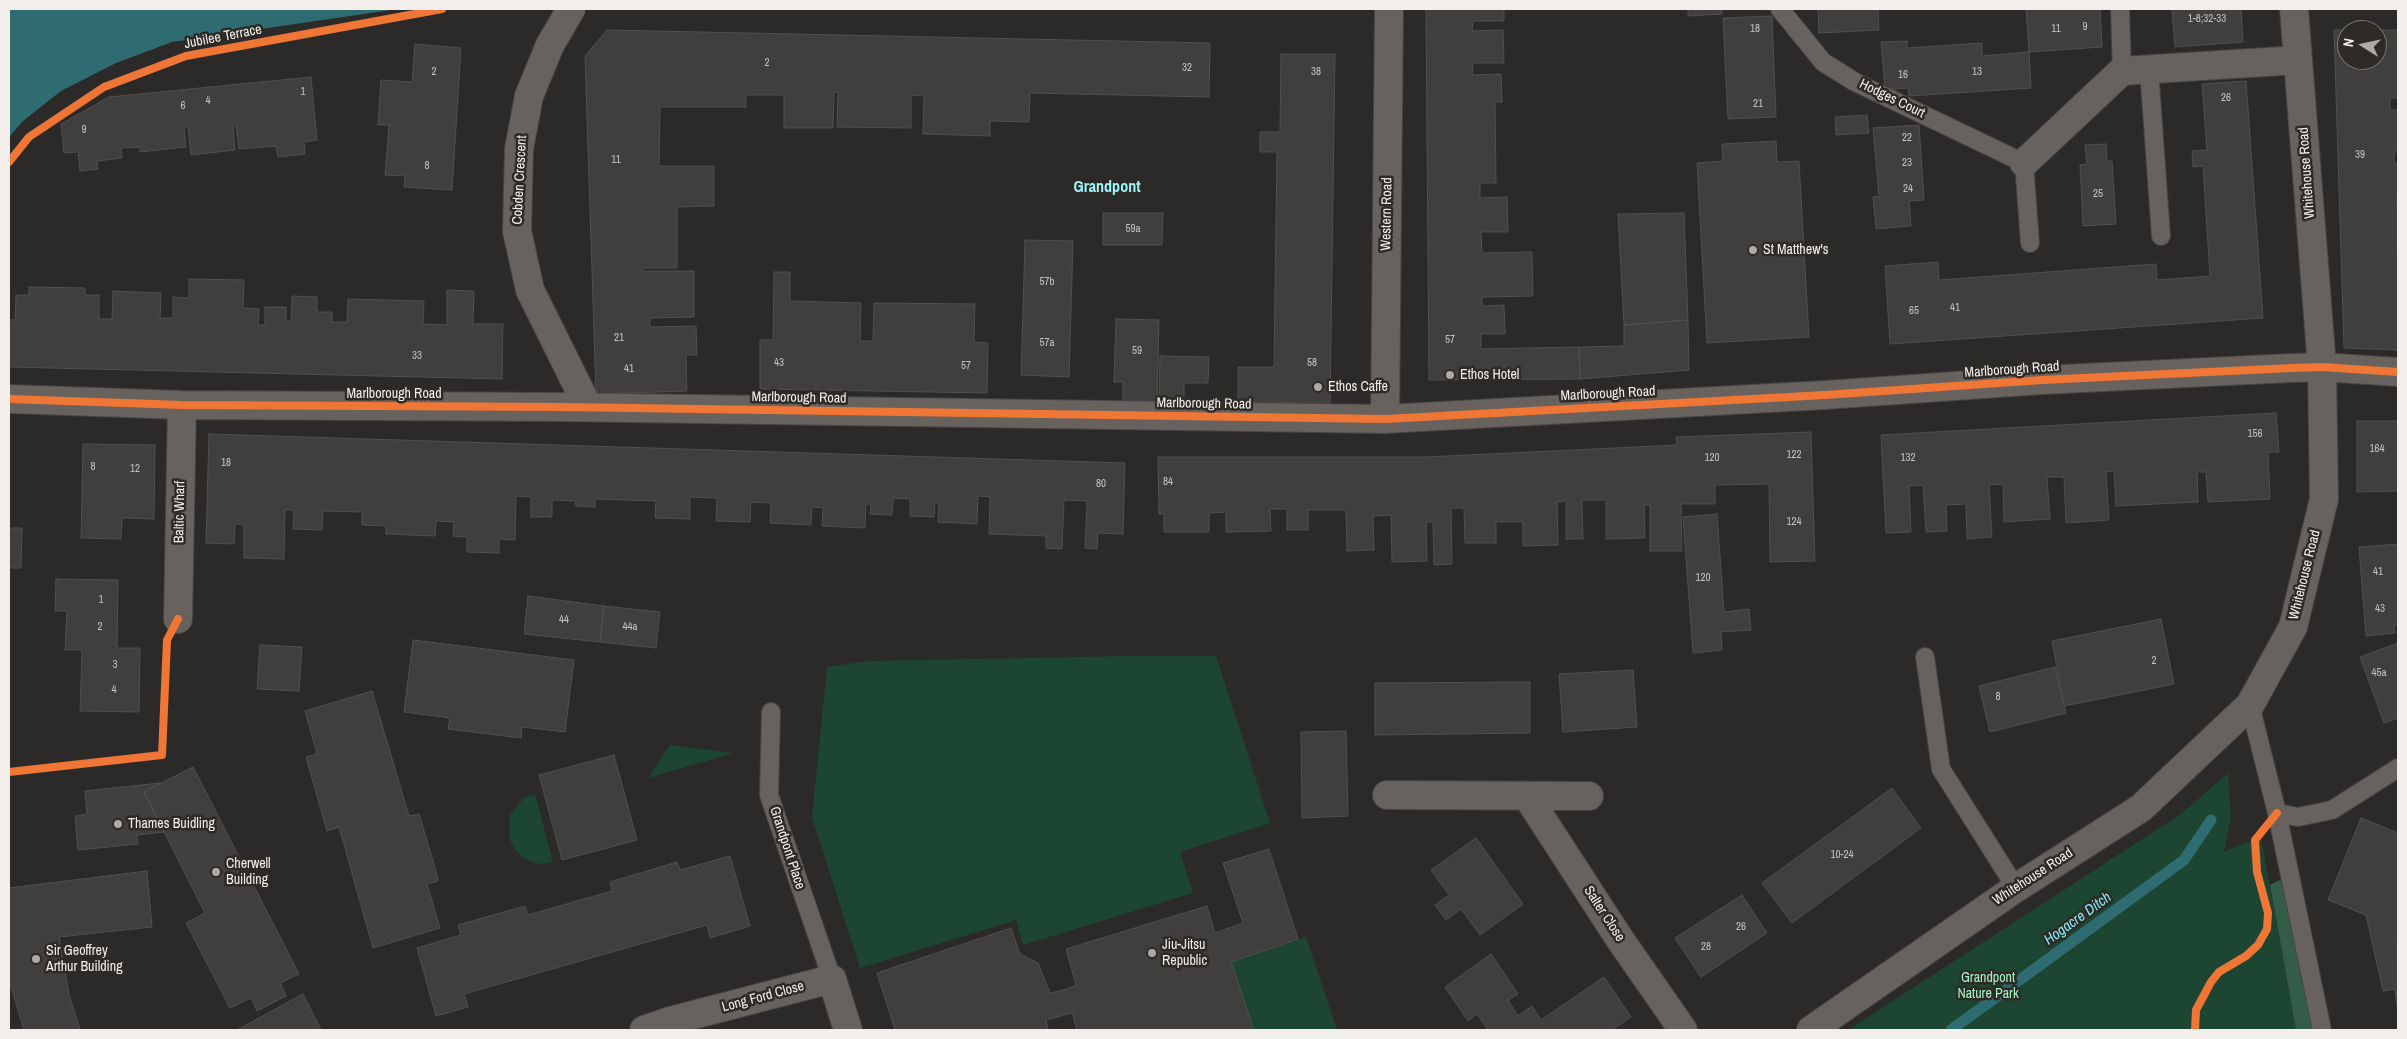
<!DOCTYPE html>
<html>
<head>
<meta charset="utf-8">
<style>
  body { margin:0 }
  #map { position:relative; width:2407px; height:1039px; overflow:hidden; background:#2c2a28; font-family:"Archivo Narrow",sans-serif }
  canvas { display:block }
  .frame { position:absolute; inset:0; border:10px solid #f1eeeb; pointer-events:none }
  .north { position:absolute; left:2337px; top:20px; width:50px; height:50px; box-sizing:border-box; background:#2e2a26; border:1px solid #7c7875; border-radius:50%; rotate:280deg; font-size:14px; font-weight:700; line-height:20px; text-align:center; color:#f1eeeb }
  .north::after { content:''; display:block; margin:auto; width:18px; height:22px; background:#aca9a7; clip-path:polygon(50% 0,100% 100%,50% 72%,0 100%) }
</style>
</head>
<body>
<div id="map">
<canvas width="2407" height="1039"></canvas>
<div class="frame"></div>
<div class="north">N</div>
</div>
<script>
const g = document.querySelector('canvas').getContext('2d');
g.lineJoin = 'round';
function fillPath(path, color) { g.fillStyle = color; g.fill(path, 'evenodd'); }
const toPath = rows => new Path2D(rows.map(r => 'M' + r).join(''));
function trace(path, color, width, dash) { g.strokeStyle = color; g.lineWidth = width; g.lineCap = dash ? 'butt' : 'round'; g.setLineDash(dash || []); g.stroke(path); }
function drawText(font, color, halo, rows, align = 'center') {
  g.font = font + ' "Archivo Narrow",sans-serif'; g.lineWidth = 5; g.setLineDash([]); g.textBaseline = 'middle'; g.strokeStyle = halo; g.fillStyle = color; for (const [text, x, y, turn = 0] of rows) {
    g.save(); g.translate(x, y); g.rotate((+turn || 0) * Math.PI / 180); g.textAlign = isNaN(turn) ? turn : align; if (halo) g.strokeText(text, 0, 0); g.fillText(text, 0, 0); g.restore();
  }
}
fillPath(toPath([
  [1130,656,1216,656,1270,823,1180,852,1193,893,1023,945,1016,920,860,968,812,817,827,667,869,661],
  [670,745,734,753,648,778],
  [2228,773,2231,816,2224,852,2242,844,2261,838,2296,1030,1848,1030,2181,814],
  [535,794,553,862,542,864,531,862,521,856,514,848,509,838,510,815,524,798],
  [1306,937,1337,1030,1254,1030,1231,962]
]), '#1c4632');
fillPath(toPath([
  [2282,879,2313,1030,2296,1030,2270,885]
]), '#335d46');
fillPath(toPath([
  [9,9,398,9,172,42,116,63,61,91,23,121,9,137]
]), '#2e6c71');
trace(toPath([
  [1951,1030,2184,860,2211,820]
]), '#2e6c71', 11);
const building = toPath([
  [1426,9,1504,9,1504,21,1473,21,1472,31,1503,30,1504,63,1473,63,1472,75,1501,74,1502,102,1495,102,1496,183,1480,183,1480,198,1507,197,1508,232,1481,232,1482,253,1532,252,1533,296,1482,297,1482,306,1504,305,1505,334,1481,334,1481,349,1579,347,1580,379,1429,380,1426,9],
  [1688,9,1722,9,1722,14,1688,16,1688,9],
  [1818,9,1878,9,1879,30,1819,33,1818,9],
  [2026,9,2100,9,2102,47,2029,52,2026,9],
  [2172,9,2241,9,2243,42,2175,47,2172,9],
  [1772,16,1776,117,1728,119,1723,18,1772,16],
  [607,30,1210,43,1209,97,1030,93,1029,122,990,121,990,136,923,134,924,96,911,95,911,128,837,127,838,92,834,92,833,128,784,128,784,95,746,95,746,107,660,107,659,166,714,166,714,206,677,207,677,268,643,268,643,271,694,271,694,317,650,318,650,327,696,326,697,355,686,355,687,391,596,394,585,56,607,30],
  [2334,30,2347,30,2347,60,2377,60,2377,30,2398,30,2398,98,2390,98,2390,110,2398,110,2398,152,2394,152,2394,163,2398,163,2398,195,2397,195,2398,350,2344,348,2334,30],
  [1907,41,1907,48,1982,43,1982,56,2029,52,2031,88,1909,96,1908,88,1885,90,1881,42,1907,41],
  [415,44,461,48,452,190,404,187,405,176,385,175,389,125,378,125,381,80,412,82,415,44],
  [1281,54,1335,54,1330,403,1238,402,1238,367,1274,367,1277,152,1260,152,1260,132,1280,132,1281,54],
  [311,77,317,140,304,142,305,154,278,157,276,146,239,149,236,125,233,125,235,150,191,155,188,127,184,127,186,147,140,152,140,147,121,148,122,158,97,161,98,169,80,171,78,152,64,153,61,124,109,97,311,77],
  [2246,81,2263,318,1890,344,1885,266,1938,262,1939,280,2156,264,2157,280,2210,276,2203,166,2193,167,2192,151,2207,150,2202,84,2246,81],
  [1867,115,1869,133,1836,135,1835,117,1867,115],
  [1919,125,1924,200,1909,201,1911,226,1876,229,1873,197,1879,196,1873,128,1919,125],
  [1776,141,1777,162,1799,161,1809,337,1707,343,1697,163,1723,161,1722,144,1776,141],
  [2106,144,2107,161,2112,161,2116,224,2083,226,2080,165,2087,164,2085,145,2106,144],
  [1103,213,1163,213,1162,245,1103,245,1103,213],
  [1684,213,1688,320,1624,325,1618,214,1684,213],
  [1025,240,1073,241,1069,377,1021,375,1025,240],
  [774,272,790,272,790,301,861,303,860,341,873,341,874,303,975,304,974,342,988,343,987,393,760,389,760,340,773,340,774,272],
  [189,279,244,280,243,308,259,309,258,325,265,325,265,307,286,307,286,321,291,321,292,296,317,297,317,312,332,312,332,322,347,322,348,299,424,301,423,324,447,325,447,290,474,291,473,324,503,324,502,379,9,367,9,320,15,320,16,295,29,295,29,287,85,288,85,295,99,295,99,319,112,319,113,291,161,293,160,318,173,318,173,297,189,298,189,279],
  [1116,319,1159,320,1157,405,1123,404,1123,382,1114,382,1116,319],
  [1688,320,1689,370,1580,379,1579,347,1624,346,1624,325,1688,320],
  [1160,356,1209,357,1208,383,1184,383,1184,408,1159,407,1160,356],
  [2276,413,2279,452,2268,452,2270,499,2208,502,2206,472,2197,472,2198,502,2116,506,2114,471,2106,472,2109,520,2066,523,2064,477,2047,477,2050,519,2004,522,2003,484,1989,485,1992,537,1967,539,1966,504,1946,505,1947,531,1926,532,1923,485,1909,486,1911,532,1886,533,1881,435,2276,413],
  [2357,421,2398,421,2398,491,2357,492,2357,421],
  [1811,432,1815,561,1770,562,1769,484,1715,485,1715,504,1681,504,1682,551,1650,551,1650,505,1644,505,1645,538,1606,539,1606,500,1582,500,1583,539,1566,539,1566,501,1557,502,1558,545,1523,546,1523,522,1496,522,1496,543,1465,543,1464,508,1451,508,1452,564,1434,565,1433,522,1426,522,1427,561,1392,562,1391,515,1373,516,1374,550,1347,551,1346,510,1308,510,1308,530,1287,530,1287,509,1270,509,1271,531,1226,532,1226,512,1209,513,1209,532,1164,532,1164,514,1159,514,1158,457,1426,457,1677,445,1676,437,1811,432],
  [209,434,1125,463,1123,534,1098,533,1097,549,1085,548,1087,501,1064,500,1062,549,1046,548,1046,536,989,534,990,497,978,496,977,524,938,522,939,503,935,502,934,517,910,516,910,499,893,498,892,515,870,514,871,504,866,504,865,528,822,526,823,508,812,507,811,525,770,523,771,503,751,502,750,522,716,521,717,498,690,497,690,519,655,518,656,501,595,499,595,507,576,506,575,501,552,500,552,517,531,517,531,497,516,496,515,540,499,539,499,553,467,552,467,537,453,536,454,522,436,521,435,536,386,534,386,526,362,525,362,512,323,511,322,530,293,529,294,510,285,510,284,559,244,558,244,525,235,524,234,544,206,543,209,434],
  [83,444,155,445,154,519,122,518,121,539,81,538,83,444],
  [1717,514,1724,612,1749,609,1751,630,1721,632,1722,650,1693,653,1683,517,1717,514],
  [9,528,22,528,21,568,9,568,9,528],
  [2398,544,2398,625,2394,625,2395,633,2366,636,2359,547,2398,544],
  [56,579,118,580,117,648,140,648,139,712,80,711,82,650,65,650,67,611,55,611,56,579],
  [528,596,604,606,600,642,524,634,528,596],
  [604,606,660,612,656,648,600,642,604,606],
  [2161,619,2174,684,2064,706,2052,641,2161,619],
  [413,640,574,660,565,732,522,727,521,738,448,729,450,718,404,712,413,640],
  [2398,643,2398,718,2384,723,2360,657,2398,643],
  [260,645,302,647,299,691,257,689,260,645],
  [2055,667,2066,713,1990,732,1979,686,2055,667],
  [1633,670,1637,727,1563,732,1559,674,1633,670],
  [1530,682,1530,733,1375,735,1375,683,1530,682],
  [372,691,409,816,419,814,436,871,438,881,427,884,440,928,373,948,339,827,327,831,306,757,317,754,305,711,372,691],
  [1346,731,1348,816,1302,818,1301,732,1346,731],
  [614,755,637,840,562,860,539,775,614,755],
  [193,767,299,974,280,983,286,996,257,1011,251,998,230,1008,186,923,205,913,144,792,193,767],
  [160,783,144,792,164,832,137,835,138,844,78,850,75,816,87,814,85,791,160,783],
  [1892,788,1921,828,1792,923,1762,883,1892,788],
  [2361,818,2398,833,2397,1006,2395,989,2383,991,2366,915,2328,900,2361,818],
  [1476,838,1523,904,1480,935,1461,909,1446,920,1435,905,1449,895,1431,870,1476,838],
  [1269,849,1298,939,1231,962,1254,1030,1077,1030,1072,1013,1046,1020,1048,1030,895,1030,877,973,1011,928,1020,954,1038,963,1050,993,1067,989,1076,985,1066,949,1207,906,1215,933,1243,923,1223,863,1269,849],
  [730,856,750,926,710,938,707,925,464,994,468,1007,436,1016,417,948,461,935,458,925,525,906,528,915,612,891,610,882,677,862,680,870,730,856],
  [147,871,152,927,59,937,69,994,80,1030,24,1030,9,980,9,888,147,871],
  [1742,895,1767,933,1701,977,1675,938,1742,895],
  [1491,954,1518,994,1508,1000,1518,1016,1532,1006,1541,1020,1604,977,1631,1017,1612,1030,1488,1030,1477,1014,1468,1021,1445,987,1491,954],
  [303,994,321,1030,237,1030,303,994]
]);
fillPath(building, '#403f3e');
trace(building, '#514f4f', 1);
const service = toPath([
  [1780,9,1823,62,1855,82,2024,163,2030,243],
  [2120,9,2122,71],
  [2149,69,2161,236],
  [1925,657,1941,769,2016,888],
  [2250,705,2277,813,2322,1030],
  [771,712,769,795,832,979],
  [2277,813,2298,817,2332,810,2398,768]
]);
const minor = toPath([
  [571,9,550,45,529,96,519,149,517,231,530,290,588,407],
  [2024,163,2122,71,2298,60],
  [9,399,182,405,561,407,1385,419,1825,395,2042,380,2291,368,2322,367,2398,372],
  [1385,419,1389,9],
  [178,619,182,405],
  [1387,795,1589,796],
  [1527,796,1619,938,1683,1030],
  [644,1030,670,1021,832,979,848,1030],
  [1811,1030,2016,888,2141,808,2250,705,2293,627,2324,499,2322,367,2294,9]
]);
trace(service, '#474544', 20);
trace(minor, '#474544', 30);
trace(service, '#68625f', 18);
trace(minor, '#68625f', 28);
trace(toPath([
  [9,162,29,137,104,87,186,56,442,9],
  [9,399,182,405,561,407,1385,419,1825,395,2042,380,2291,368,2322,367,2398,372],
  [9,772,162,755,167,640,178,619],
  [2195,1030,2196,1010,2211,982,2219,972,2246,956,2258,945,2267,929,2268,913,2257,872,2255,840,2277,813]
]), '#f07635', 8);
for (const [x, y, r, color] of [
  [1753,250,5,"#aca9a7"],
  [1450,375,5,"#aca9a7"],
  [1318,387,5,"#aca9a7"],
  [118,824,5,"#aca9a7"],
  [216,872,5,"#aca9a7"],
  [1152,953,5,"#aca9a7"],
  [36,959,5,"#aca9a7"]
]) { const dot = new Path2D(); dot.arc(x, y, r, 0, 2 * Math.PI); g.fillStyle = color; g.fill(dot); trace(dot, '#2e2a26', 2); }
drawText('11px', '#c5c2c0', null, [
  ["1-8;32-33",2207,19],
  ["9",2085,27],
  ["18",1755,29],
  ["11",2056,29],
  ["2",767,63],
  ["32",1187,68],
  ["2",434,72],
  ["38",1316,72],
  ["13",1977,72],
  ["16",1903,75],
  ["1",303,92],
  ["26",2226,98],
  ["4",208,101],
  ["21",1758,104],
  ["6",183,106],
  ["9",84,130],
  ["22",1907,138],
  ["39",2360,155],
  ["11",616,160],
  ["23",1907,163],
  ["8",427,166],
  ["24",1908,189],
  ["25",2098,194],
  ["59a",1133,229],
  ["57b",1047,282],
  ["41",1955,308],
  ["65",1914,311],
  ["21",619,338],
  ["57",1450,340],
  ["57a",1047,343],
  ["59",1137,351],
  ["33",417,356],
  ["43",779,363],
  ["58",1312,363],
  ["57",966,366],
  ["41",629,369],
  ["156",2255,434],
  ["164",2377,449],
  ["122",1794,455],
  ["120",1712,458],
  ["132",1908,458],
  ["18",226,463],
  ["8",93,467],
  ["12",135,469],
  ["84",1168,482],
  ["80",1101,484],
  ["124",1794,522],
  ["41",2378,572],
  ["120",1703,578],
  ["1",101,600],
  ["43",2380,609],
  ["44",564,620],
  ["2",100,627],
  ["44a",630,627],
  ["2",2154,661],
  ["3",115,665],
  ["45a",2379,673],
  ["4",114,690],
  ["8",1998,697],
  ["10-24",1842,855],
  ["26",1741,927],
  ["28",1706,947]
]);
drawText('14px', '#f1eeeb', '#2e2a26', [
  ["Jubilee Terrace",223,37,-11],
  ["Hodges Court",1892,99,26],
  ["Whitehouse Road",2307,173,-94],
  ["Cobden Crescent",520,180,-87],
  ["Western Road",1387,214,-89],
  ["Marlborough Road",2012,370,-4],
  ["Marlborough Road",394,394],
  ["Marlborough Road",1608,394,-3],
  ["Marlborough Road",799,398,1],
  ["Marlborough Road",1204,404,1],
  ["Baltic Wharf",180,512,-89],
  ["Whitehouse Road",2305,575,-76],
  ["Grandpont Place",787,848,72],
  ["Whitehouse Road",2033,877,-33],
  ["Salter Close",1604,914,57],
  ["Long Ford Close",763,997,-15]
]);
drawText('14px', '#f1eeeb', '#2e2a26', [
  ["St Matthew's",1763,250],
  ["Ethos Hotel",1460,375],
  ["Ethos Caffe",1328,387],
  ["Thames Buidling",128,824],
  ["Cherwell",226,864],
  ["Building",226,880],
  ["Jiu-Jitsu",1162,945],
  ["Republic",1162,961],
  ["Sir Geoffrey",46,951],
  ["Arthur Building",46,967]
], 'left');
drawText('14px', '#a4f3c7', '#2e2a26', [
  ["Grandpont",1988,978],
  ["Nature Park",1988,994]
]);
drawText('italic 15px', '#81eaf4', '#2e2a26', [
  ["Hogacre Ditch",2078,919,-36]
]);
drawText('bold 16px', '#a0f2fa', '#2e2a26', [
  ["Grandpont",1107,188]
]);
</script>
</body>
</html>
